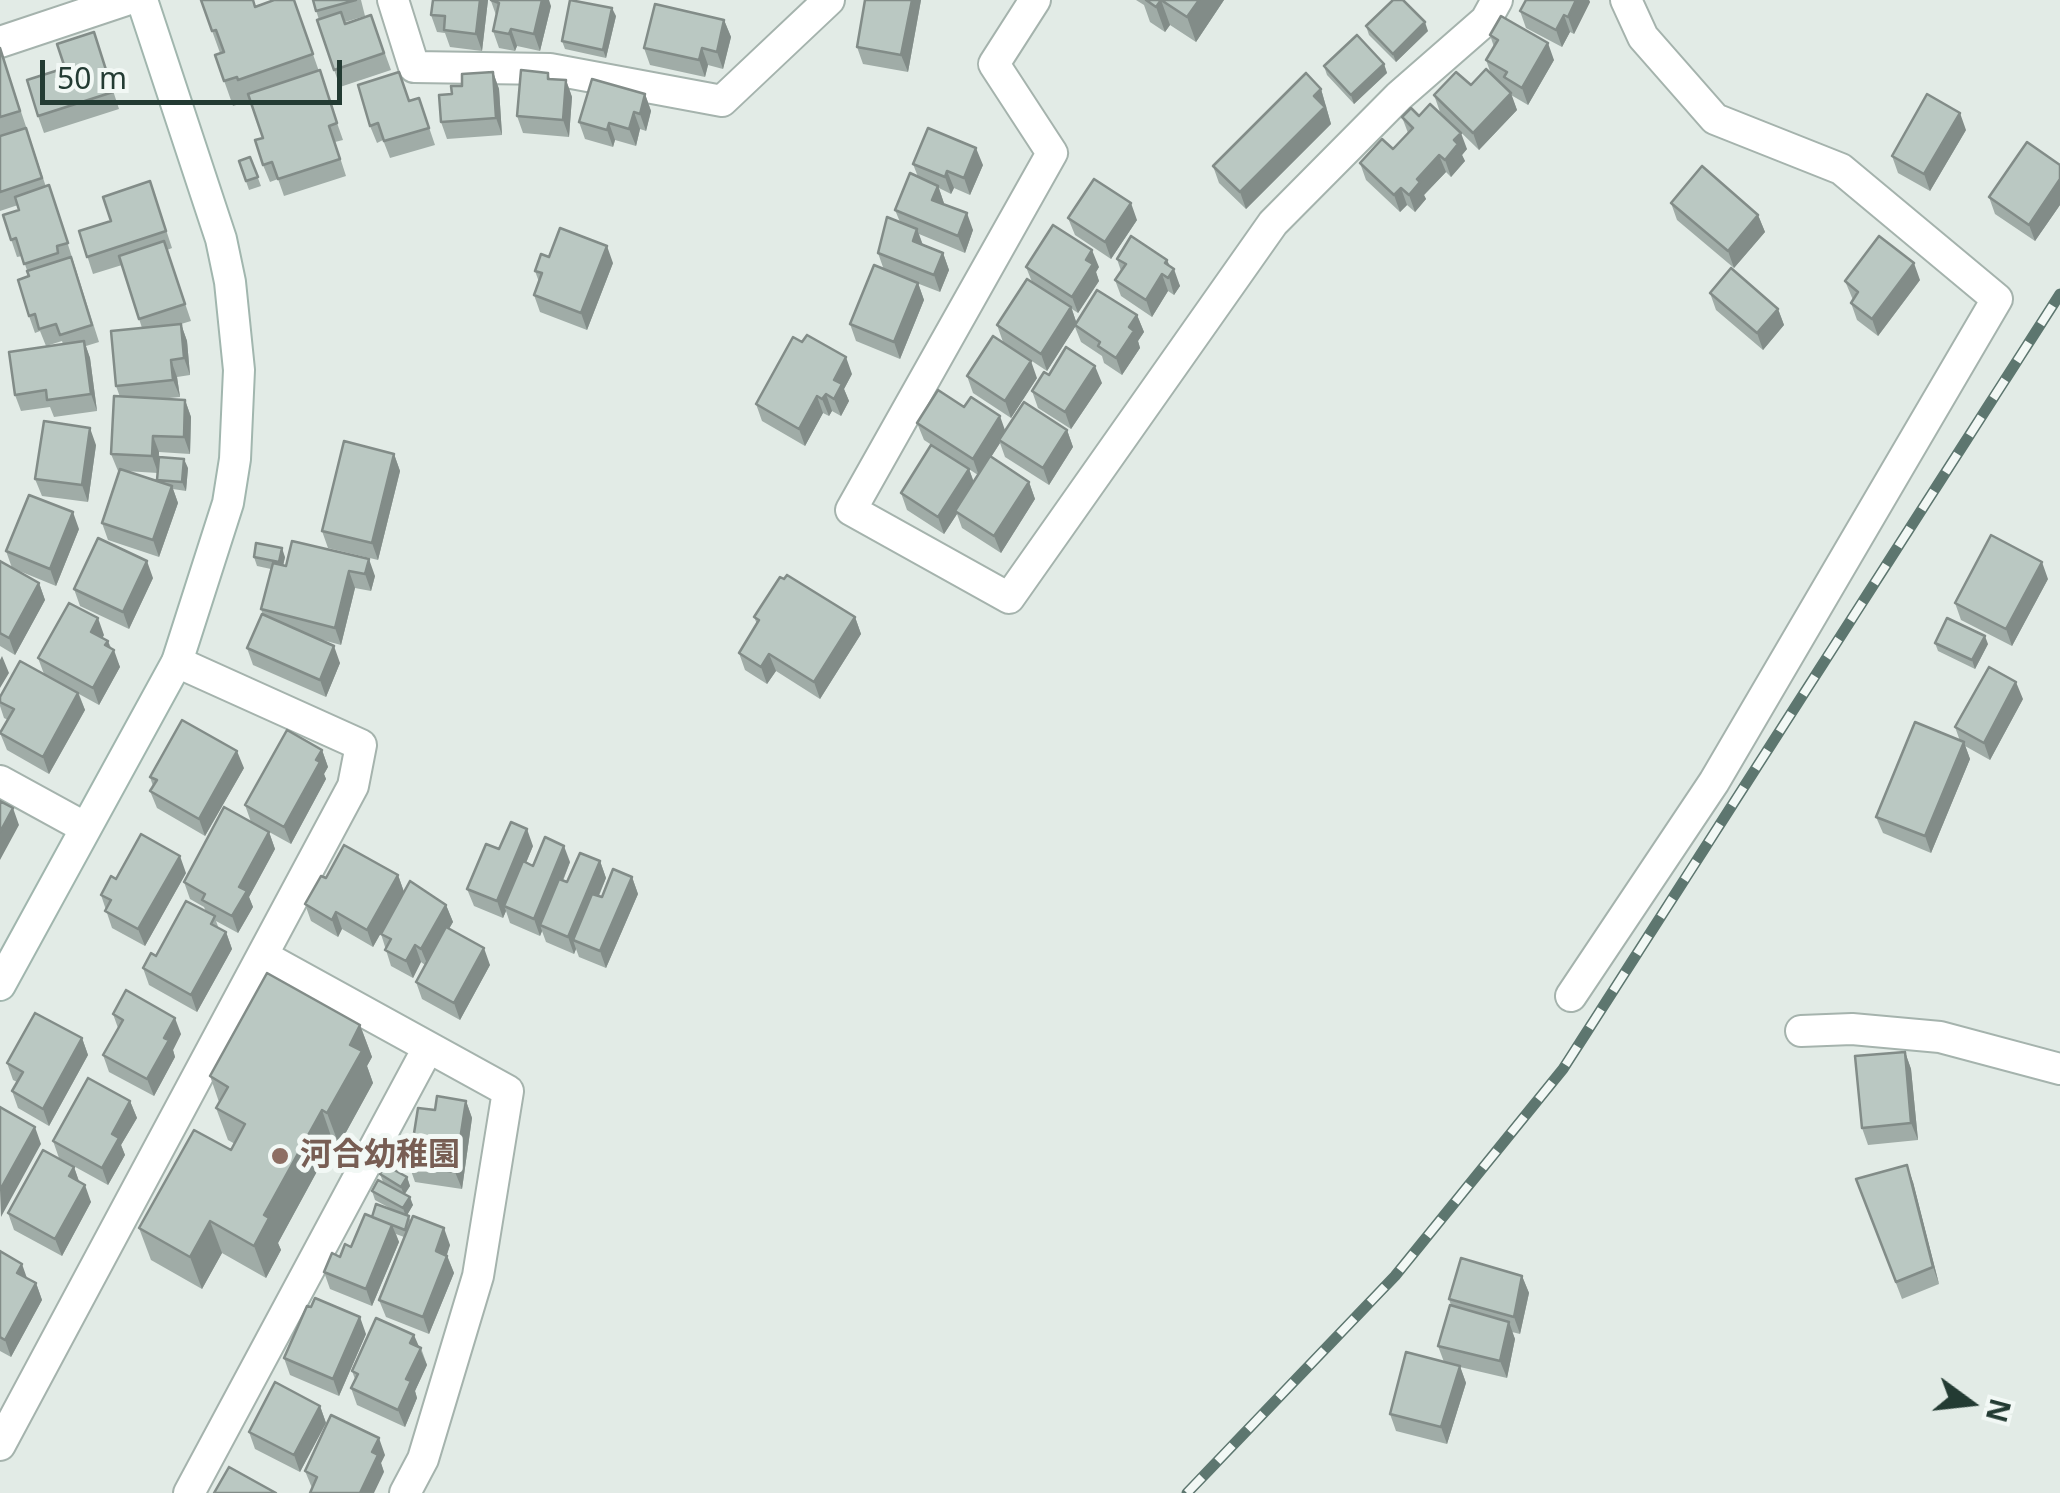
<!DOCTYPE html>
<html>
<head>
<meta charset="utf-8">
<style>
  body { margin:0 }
  #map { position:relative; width:2060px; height:1493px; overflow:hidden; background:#e2ebe6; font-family:"Noto Sans",sans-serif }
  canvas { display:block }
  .north { position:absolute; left:1920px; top:1353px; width:100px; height:100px; -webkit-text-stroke:8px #f2f8f5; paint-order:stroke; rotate:105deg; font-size:28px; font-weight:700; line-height:40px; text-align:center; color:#233b33 }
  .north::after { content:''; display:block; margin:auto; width:35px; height:45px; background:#233b33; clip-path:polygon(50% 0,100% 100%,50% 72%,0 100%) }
  .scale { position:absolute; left:40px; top:60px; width:302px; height:45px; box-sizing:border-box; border:5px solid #233b33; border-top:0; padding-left:12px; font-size:30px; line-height:35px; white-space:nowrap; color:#233b33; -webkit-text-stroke:8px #f2f8f5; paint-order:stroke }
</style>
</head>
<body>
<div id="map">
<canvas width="2060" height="1493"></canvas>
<div class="north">N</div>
<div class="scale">50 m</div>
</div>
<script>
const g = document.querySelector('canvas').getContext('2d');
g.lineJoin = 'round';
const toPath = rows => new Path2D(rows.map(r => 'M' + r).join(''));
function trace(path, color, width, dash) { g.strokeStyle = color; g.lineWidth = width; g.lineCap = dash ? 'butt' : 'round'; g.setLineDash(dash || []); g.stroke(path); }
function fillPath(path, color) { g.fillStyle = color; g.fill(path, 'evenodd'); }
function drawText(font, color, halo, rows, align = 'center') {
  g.font = font + ' "Noto Sans","Noto Sans JP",sans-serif'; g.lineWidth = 10; g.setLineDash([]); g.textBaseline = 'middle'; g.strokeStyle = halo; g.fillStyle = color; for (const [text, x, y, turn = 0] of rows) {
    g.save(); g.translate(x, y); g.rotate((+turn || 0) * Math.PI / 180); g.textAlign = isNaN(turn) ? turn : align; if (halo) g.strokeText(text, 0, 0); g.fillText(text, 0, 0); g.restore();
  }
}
const street = toPath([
  [393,0,414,67,550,69,722,101,829,0],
  [1035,0,994,64,1052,153,851,510,1009,598,1273,223,1399,96,1486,20,1497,0],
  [0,42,126,0],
  [0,781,84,827],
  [263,956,508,1091,478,1276,423,1459,405,1493],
  [1571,996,1714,782,1997,299,1841,169,1715,119,1643,37,1626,0],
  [1801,1031,1852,1029,1940,1037,2060,1069],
  [0,1445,353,786,361,745,177,662],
  [189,1493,428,1048]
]);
const secondary = toPath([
  [0,985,177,662,228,503,235,459,239,370,230,282,221,239,142,0]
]);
trace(street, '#a5b3ad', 34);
trace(secondary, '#a1b6ae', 34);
trace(street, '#fff', 30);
trace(secondary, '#fff', 30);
const rail = toPath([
  [1187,1493,1395,1276,1563,1069,2060,294]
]);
trace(rail, '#5d766f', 11);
trace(rail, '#f2f8f5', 8, [22]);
fillPath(toPath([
  [201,0,256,6,294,0,343,140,335,142,346,176,284,196,278,179,270,182,263,165,263,138,251,103,247,105,246,102,233,106,215,55,220,53],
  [313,0,361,0,365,16,345,22,346,24,371,15,391,70,340,87,317,20,319,20],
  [433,0,488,0,482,51,450,47,445,33,437,32,431,15],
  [865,0,921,0,908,72,863,64,857,47],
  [1136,0,1224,0,1196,42,1170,25,1165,32,1150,22,1144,5],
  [1526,0,1589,0,1590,2,1574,34,1570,32,1562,47,1526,28,1520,11],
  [491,1,551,6,540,51,517,46,515,51,499,48,493,31,496,15],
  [616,16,606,58,565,49,562,41],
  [724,20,731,37,723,69,708,65,705,77,650,65,644,48],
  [1366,26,1428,31,1396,62,1369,35],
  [94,32,119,109,44,133,38,116,65,68],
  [1490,35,1554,60,1528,105,1511,95,1517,110,1479,150,1440,112,1434,95,1471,85,1491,74,1486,60,1494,47],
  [0,48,46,187,49,185,99,342,86,346,90,358,97,411,54,417,50,407,21,411,15,395,63,344,62,341,46,346,40,331,35,333,29,316,29,276,22,256,17,257,3,215,19,210,18,205,0,211],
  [1384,64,1387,73,1354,104,1327,75,1324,66],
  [493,72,499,89,502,135,447,139,441,122,452,94,462,86],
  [548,73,550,79,566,80,572,97,569,137,523,133,517,116],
  [1321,89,1331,124,1246,209,1219,183,1213,166],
  [645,94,651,111,646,131,640,129,636,146,615,140,613,147,585,139,579,122],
  [419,98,435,145,390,158,383,140,377,143,370,126,410,100],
  [1419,116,1467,149,1462,155,1465,161,1451,177,1446,172,1424,195,1426,199,1415,212,1407,205,1400,212,1366,180,1360,163,1393,149,1408,133,1402,117],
  [1966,130,1930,191,1898,173,1892,156],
  [250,157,261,186,249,190,239,161],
  [913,164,983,165,970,195,954,188,951,194,939,188,944,204,973,230,965,253,919,234,923,245,943,253,949,270,940,292,914,282,918,283,924,300,900,359,856,341,850,324,884,270,878,253,900,222,895,210,918,177],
  [2060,165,2060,205,2035,241,1995,214,1989,197],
  [150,181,172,248,167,250,191,321,181,324,187,341,190,375,177,377,180,397,159,399,185,400,191,417,190,454,159,452,158,473,125,471,158,482,157,480,188,468,186,491,173,489,178,503,159,557,108,540,102,523,119,471,118,471,111,454,120,397,116,386,142,328,122,265,93,274,79,231,111,221],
  [1671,203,1758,215,1765,232,1734,268,1677,220],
  [1068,218,1137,220,1111,259,1075,235],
  [549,257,613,263,587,330,540,312,534,295,539,282,535,271],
  [1117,259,1167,260,1180,286,1174,295,1168,291,1152,317,1121,296,1115,280,1121,271],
  [1026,267,1099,267,1096,272,1099,281,1078,313,1072,309,1076,322,1137,315,1144,332,1138,341,1140,348,1122,375,1104,363,1102,356,1081,342,1075,327,1047,371,1003,342,997,325,1032,282],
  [1920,280,1878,336,1857,320,1851,303,1853,300,1845,281],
  [1710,293,1778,309,1784,325,1763,350,1716,310],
  [852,374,844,389,849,401,841,416,832,411,829,416,823,413,805,446,762,421,756,404],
  [1049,375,1102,383,1071,429,1038,408,1032,391],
  [967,376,1037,378,1011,418,973,393],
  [964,407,1005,430,1067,430,1073,447,1049,485,1005,457,1000,443,991,457,1029,482,1035,499,1001,553,962,528,957,514,944,534,907,510,901,493,969,469,974,482,978,475,924,440,917,423],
  [96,445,88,502,42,496,35,479],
  [394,454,400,471,378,560,328,548,322,531],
  [79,529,56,586,12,568,6,551],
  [292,541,375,576,371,591,355,588,341,645,319,639,340,663,326,697,253,665,247,648,263,615,261,609,271,569,257,566,254,557,285,557,283,565,286,566],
  [0,561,39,583,45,600,15,655,0,646],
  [153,578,129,629,80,606,74,589],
  [2048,579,2012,646,1961,620,1955,603],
  [754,617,855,617,861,634,820,699,776,671,767,684,745,670,739,653,757,624],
  [104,635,102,638,108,641,120,667,99,705,79,694,85,710,49,774,7,750,0,733,8,720,4,718,0,706,0,697,44,674,38,658],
  [1935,643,1988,644,1975,669,1938,651],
  [2023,699,1990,760,1965,746,1970,759,1931,853,1883,833,1876,817,1960,741,1955,727],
  [322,750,328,767,324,774,326,779,291,844,251,822,245,805],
  [244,768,205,836,157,808,150,791,153,786,150,777],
  [269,832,275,849,249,897,253,907,238,933,216,921,219,929,226,932,232,949,197,1012,149,985,143,968,206,912,204,907,190,899,184,882],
  [533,846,526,863,533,866,570,862,563,881,567,882,600,861,606,878,599,896,602,897,632,877,638,894,606,968,579,957,576,949,574,954,546,942,542,931,540,936,510,923,506,911,503,918,474,906,467,889,499,849],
  [186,873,145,946,112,928,101,895,116,879],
  [398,875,404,892,373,947,342,929,338,937,311,921,305,904,326,878],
  [446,905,453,922,449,928,490,965,460,1020,422,999,416,982,425,965,421,962,413,978,391,966,381,934],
  [113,1014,181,1034,173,1050,175,1057,154,1096,109,1072,103,1055,118,1028],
  [360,1025,372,1057,367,1066,373,1083,339,1145,333,1142,278,1243,281,1250,266,1278,222,1253,202,1289,151,1260,139,1228,231,1150,235,1144,228,1140,216,1108,219,1102,210,1076],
  [82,1038,88,1055,49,1126,18,1108,12,1091,17,1082,13,1080,7,1063],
  [1905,1052,1911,1069,1918,1140,1868,1145,1862,1128],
  [130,1101,137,1118,121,1145,125,1155,108,1185,59,1158,53,1141],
  [466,1101,472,1118,462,1189,415,1182,409,1165,435,1110],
  [74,1167,79,1182,91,1202,62,1256,14,1230,8,1213],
  [380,1174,407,1177,410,1186,405,1194,413,1205,407,1215,411,1221,450,1245,447,1255,454,1273,429,1334,386,1317,379,1300,404,1237,396,1234,399,1242,372,1306,330,1289,324,1272,351,1247,372,1217,395,1211,375,1200,372,1191,383,1182],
  [1856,1179,1913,1182,1939,1284,1902,1299],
  [0,1251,27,1279,36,1283,42,1300,11,1357,0,1351],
  [1522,1276,1529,1293,1520,1334,1512,1332,1515,1339,1507,1378,1460,1367,1466,1383,1447,1444,1396,1431,1390,1414,1444,1362,1438,1346,1451,1305,1449,1299],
  [366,1334,339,1396,290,1375,284,1358],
  [418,1346,421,1348,427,1365,415,1391,417,1398,405,1427,357,1405,351,1388,355,1379,352,1371],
  [320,1406,326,1423,300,1472,255,1449,249,1432],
  [385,1455,381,1463,384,1472,312,1488,305,1471]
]), '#a0aca7');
fillPath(toPath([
  [480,0,488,0,482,51,476,34],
  [542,0,549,0,551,6,540,51,534,34],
  [912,0,921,0,908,72,901,55],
  [1161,0,1170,25,1165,32,1156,7],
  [1199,0,1224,0,1196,42,1187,17],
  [1576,0,1589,0,1590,2,1574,34,1568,17],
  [612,8,616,16,606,58,603,50],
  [1564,15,1570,32,1562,47,1556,30],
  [724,20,731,37,723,69,717,52],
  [1425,22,1428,31,1396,62,1393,54],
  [511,29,517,46,515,51,509,34],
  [1548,43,1554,60,1528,105,1522,88],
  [702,48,708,65,705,77,699,60],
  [1384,64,1387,73,1354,104,1351,95],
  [493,72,499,89,502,135,496,118],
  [566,80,572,97,569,137,563,120],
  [1321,89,1331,124,1246,209,1240,192],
  [1511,93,1517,110,1479,150,1473,133],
  [645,94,651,111,646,131,640,114],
  [634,112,640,129,636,146,629,129],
  [1960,113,1966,130,1930,191,1924,174],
  [609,123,615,140,613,147,607,130],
  [1461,133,1467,149,1462,155,1465,161,1451,177,1445,160,1454,140],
  [976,148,983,165,970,195,964,178],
  [1439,155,1446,172,1424,195,1426,199,1415,212,1409,195,1417,179],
  [947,171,954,188,951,194,945,177],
  [2060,179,2060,205,2035,241,2029,225],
  [938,186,944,203,938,216,932,200],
  [1401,188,1407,205,1400,212,1394,195],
  [1131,203,1137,220,1111,259,1105,242],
  [967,213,973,230,965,253,958,236],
  [1758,215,1765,232,1734,268,1728,251],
  [917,229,923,246,913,241],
  [607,246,613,263,587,330,581,313],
  [1092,250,1099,267,1096,272,1099,281,1078,313,1072,297,1086,260],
  [943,253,949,270,940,292,934,275],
  [1167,260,1172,273,1174,269,1180,286,1174,295,1165,263],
  [1914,263,1920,280,1878,336,1872,319],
  [1162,274,1168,291,1152,317,1146,300],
  [918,283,924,300,900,359,894,342],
  [1071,307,1077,324,1047,371,1041,354],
  [1778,309,1784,325,1763,350,1757,333],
  [1137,315,1144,332,1138,341,1140,348,1122,375,1116,358,1129,327],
  [181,324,187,341,190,375,184,358],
  [84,341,90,358,97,411,91,394],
  [846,357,852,374,844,389,849,401,841,416,834,399,834,380],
  [171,360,177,377,180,397,173,380],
  [1031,361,1037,378,1011,418,1005,401],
  [1095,366,1102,383,1071,429,1065,412],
  [826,394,832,411,829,416,822,399],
  [817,396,823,413,805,446,799,429],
  [185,400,191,417,190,454,184,437],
  [1000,416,1006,433,999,440,1000,443,979,476,973,459],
  [90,428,96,445,88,502,82,485],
  [1067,430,1073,447,1049,485,1043,468],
  [153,436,159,452,158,473,152,456],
  [394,454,400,471,378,560,372,543],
  [184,459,188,468,186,491,182,482],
  [969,469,975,486,955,511,957,514,944,534,938,517],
  [1029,482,1035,499,1001,553,994,536],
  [172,486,178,503,159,557,153,540],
  [73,512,79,529,56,586,50,569],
  [282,548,285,557,282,571,279,562],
  [369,559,375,576,371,591,365,574],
  [147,561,153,578,129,629,123,612],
  [2042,562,2048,579,2012,646,2006,629],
  [349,571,355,588,341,645,335,628],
  [39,583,45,600,15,655,9,638],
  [855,617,861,634,820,699,814,682],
  [98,618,104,635,97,648,91,632],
  [1985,636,1988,644,1975,669,1972,660],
  [108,641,112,654,114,650,120,667,99,705,93,688],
  [334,646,340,663,326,697,320,680],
  [769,654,776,671,767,684,761,667],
  [2,656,9,673,0,688,0,660],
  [2016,682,2023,699,1990,760,1984,743],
  [78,693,85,710,49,774,43,757],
  [1964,742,1970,759,1931,853,1925,836],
  [322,750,328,767,324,774,326,779,291,844,284,827],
  [237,751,244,768,205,836,199,819],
  [13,808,19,825,0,860,0,832],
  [527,829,533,846,507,908,504,906,506,911,503,918,497,901],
  [269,832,275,849,249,897,253,907,238,933,232,916,239,887],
  [564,846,570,862,544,927,540,925,542,931,540,936,534,919],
  [180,856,186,873,145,946,138,929],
  [600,861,606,878,579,942,573,940,576,949,574,954,568,937],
  [398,875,404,892,373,947,367,930],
  [632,877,638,894,606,968,600,951],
  [446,905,453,922,428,966,421,949],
  [336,912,342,929,338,937,332,920],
  [226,932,232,949,197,1012,191,995],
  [415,945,421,962,413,978,406,961],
  [484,948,490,965,460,1020,454,1003],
  [175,1018,181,1034,173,1050,175,1057,154,1096,147,1079,164,1038],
  [360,1025,372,1057,367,1066,373,1083,339,1145,327,1113,350,1045],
  [82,1038,88,1055,49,1126,43,1109],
  [1905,1052,1911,1069,1918,1140,1911,1123],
  [130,1101,137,1118,121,1145,125,1155,108,1185,102,1168,112,1134],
  [466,1101,472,1118,462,1189,455,1172],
  [322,1110,333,1142,278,1243,281,1250,266,1278,254,1246,264,1215],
  [35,1127,41,1144,1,1217,0,1190],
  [1907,1165,1913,1182,1939,1284,1933,1267],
  [74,1167,80,1184,69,1176],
  [407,1177,410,1186,404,1195,401,1187],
  [85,1185,91,1202,62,1256,55,1239],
  [410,1197,413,1205,406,1217,403,1208],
  [210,1221,222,1253,202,1289,190,1257],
  [392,1225,399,1242,372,1306,366,1289],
  [444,1228,450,1245,442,1268,436,1251],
  [447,1256,454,1273,429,1334,423,1317],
  [22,1264,28,1281,17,1273],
  [1522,1276,1529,1293,1520,1334,1514,1317],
  [36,1283,42,1300,11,1357,5,1340],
  [360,1317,366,1334,339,1396,333,1379],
  [1509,1322,1515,1339,1507,1378,1500,1361],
  [414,1335,427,1365,415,1391,417,1398,405,1427,398,1410,406,1379,410,1343],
  [1460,1366,1466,1383,1447,1444,1441,1427],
  [320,1406,326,1423,300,1472,294,1455],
  [379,1438,385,1455,381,1463,384,1472,374,1493,360,1493,372,1452]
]), '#828c88');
const building = toPath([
  [201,0,253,0,255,7,274,0,294,0,313,54,238,80,237,77,224,81,215,55,224,52,216,30,212,31,201,0],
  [313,0,356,0,316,11,313,0],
  [433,0,480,0,476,34,444,30,445,16,431,15,433,0],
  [491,0,542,0,534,34,511,29,509,34,493,31,499,3,491,0],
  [570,0,612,8,603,50,562,41,570,0],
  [865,0,912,0,901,55,857,47,865,0],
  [1146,0,1161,0,1156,7,1146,0],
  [1161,0,1199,0,1187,17,1161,0],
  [1393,0,1403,0,1425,22,1393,54,1366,26,1393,0],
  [1526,0,1576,0,1568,17,1564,15,1556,30,1520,11,1526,0],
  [655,4,724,20,717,52,702,48,699,60,644,48,655,4],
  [341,12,345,24,371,15,384,53,334,70,317,20,341,12],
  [1501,16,1548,43,1522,88,1504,77,1507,72,1486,60,1498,40,1490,35,1501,16],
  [94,32,113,92,38,116,27,80,65,68,57,44,94,32],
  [1357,35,1384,64,1351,95,1324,66,1357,35],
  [0,48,20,111,0,117,0,48],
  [1486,69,1511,93,1473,133,1434,95,1456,72,1471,85,1486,69],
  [320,70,337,123,329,126,340,159,278,179,272,162,263,165,255,140,263,138,248,94,320,70],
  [521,70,548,73,548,79,566,80,563,120,517,116,521,70],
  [399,72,409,101,419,98,429,128,384,141,378,123,370,126,358,85,399,72],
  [493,72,496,118,441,122,439,95,452,94,451,86,462,86,462,74,493,72],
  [1306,73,1321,89,1314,96,1325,107,1240,192,1213,166,1306,73],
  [592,79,645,94,640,114,634,112,629,129,609,123,607,130,579,122,592,79],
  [1927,94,1960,113,1924,174,1892,156,1927,94],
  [1430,104,1461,133,1454,140,1458,144,1445,160,1439,155,1417,179,1420,182,1409,195,1401,188,1394,195,1360,163,1382,139,1393,149,1413,128,1402,117,1411,108,1419,116,1430,104],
  [26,128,42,178,0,192,0,136,26,128],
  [928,128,976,148,964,178,947,171,945,177,913,164,928,128],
  [2027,142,2060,165,2060,179,2029,225,1989,197,2027,142],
  [250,157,258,177,246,181,239,161,250,157],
  [1702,166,1758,215,1728,251,1671,203,1702,166],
  [910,173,938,186,932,200,967,213,958,236,895,210,910,173],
  [1094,179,1131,203,1105,242,1068,218,1094,179],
  [150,181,166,231,87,257,79,231,111,221,103,197,150,181],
  [49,185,68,243,57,246,58,253,24,264,16,238,11,240,3,215,19,210,15,197,49,185],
  [887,217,917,229,913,241,943,253,934,275,878,253,887,217],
  [1053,225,1092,250,1086,260,1093,264,1072,297,1026,267,1053,225],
  [560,228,607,246,581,313,534,295,542,273,535,271,541,254,549,257,560,228],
  [1131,236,1167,260,1165,263,1174,269,1168,278,1162,274,1146,300,1115,280,1126,264,1117,259,1131,236],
  [1879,236,1914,263,1872,319,1851,303,1858,292,1845,281,1879,236],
  [164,241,185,304,139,319,119,256,164,241],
  [71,257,92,325,60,335,56,324,39,329,35,314,29,316,18,280,29,276,27,271,71,257],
  [874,265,918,283,894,342,850,324,874,265],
  [1731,268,1778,309,1757,333,1710,293,1731,268],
  [1027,279,1071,307,1041,354,997,325,1027,279],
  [1097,290,1137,315,1129,327,1134,331,1116,358,1098,346,1100,342,1075,325,1097,290],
  [181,324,184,358,171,360,173,380,116,386,111,331,181,324],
  [807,335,846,357,834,380,842,384,834,399,826,394,822,399,817,396,799,429,756,404,793,337,802,342,807,335],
  [993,336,1031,361,1005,401,967,376,993,336],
  [84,341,91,394,47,400,46,390,15,395,9,352,84,341],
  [1066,347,1095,366,1065,412,1032,391,1044,372,1049,375,1066,347],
  [938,390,964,407,971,397,1000,416,973,459,917,423,938,390],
  [114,396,185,400,184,437,153,436,152,456,111,454,114,396],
  [1024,402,1067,430,1043,468,999,440,1024,402],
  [44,421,90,428,82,485,35,479,44,421],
  [344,441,394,454,372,543,322,531,344,441],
  [931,445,969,469,938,517,901,493,931,445],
  [990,456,1029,482,994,536,955,511,990,456],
  [159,457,184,459,182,482,157,480,159,457],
  [120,469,172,486,153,540,102,523,120,469],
  [29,495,73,512,50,569,6,551,29,495],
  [1991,535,2042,562,2006,629,1955,603,1991,535],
  [98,538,147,561,123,612,74,589,98,538],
  [292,541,369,559,365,574,349,571,335,628,261,609,273,563,286,566,292,541],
  [256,543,282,548,279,562,254,557,256,543],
  [0,561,39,583,9,638,0,633,0,561],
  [787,575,855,617,814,682,769,654,761,667,739,653,759,620,754,617,780,577,784,579,787,575],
  [69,603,98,618,91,632,108,641,105,645,114,650,93,688,38,658,69,603],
  [262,614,334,646,320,680,247,648,262,614],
  [1947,618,1985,636,1972,660,1935,643,1947,618],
  [20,661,78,693,43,757,0,733,14,709,0,702,0,697,20,661],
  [1989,667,2016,682,1984,743,1955,727,1989,667],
  [182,720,237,751,199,819,150,791,157,780,150,777,182,720],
  [1915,722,1964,742,1925,836,1876,817,1915,722],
  [287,730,322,750,316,760,320,762,284,827,245,805,287,730],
  [0,801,13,808,0,832,0,801],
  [224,807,269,832,239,887,247,891,232,916,202,900,205,894,184,882,224,807],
  [511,822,527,829,497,901,467,889,486,844,499,849,511,822],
  [141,834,180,856,138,929,105,911,111,900,101,895,111,876,116,879,141,834],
  [545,837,564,846,534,919,504,906,523,861,533,866,545,837],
  [344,845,398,875,367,930,336,912,332,920,305,904,321,876,326,878,344,845],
  [580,853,600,861,568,937,540,925,559,879,567,882,580,853],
  [613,869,632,877,600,951,573,940,592,894,602,897,613,869],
  [410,881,446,905,421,949,415,945,406,961,385,950,391,939,381,934,410,881],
  [186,901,215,916,211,924,226,932,191,995,143,968,151,953,156,956,186,901],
  [446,927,484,948,454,1003,416,982,446,927],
  [267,973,360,1025,350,1045,362,1051,327,1113,322,1110,264,1215,269,1218,254,1246,210,1221,190,1257,139,1228,194,1130,231,1150,245,1124,216,1108,228,1087,210,1076,267,973],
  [126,990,175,1018,164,1038,169,1040,147,1079,103,1055,123,1020,113,1014,126,990],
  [35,1013,82,1038,43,1109,12,1091,23,1072,7,1063,35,1013],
  [1905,1052,1911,1123,1862,1128,1855,1056,1905,1052],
  [88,1078,130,1101,112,1134,119,1138,102,1168,53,1141,88,1078],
  [437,1096,466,1101,455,1172,409,1165,418,1108,435,1110,437,1096],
  [0,1107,35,1127,0,1190,0,1107],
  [43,1150,74,1167,69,1176,85,1185,55,1239,8,1213,43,1150],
  [385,1165,407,1177,401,1187,380,1174,385,1165],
  [1907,1165,1933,1267,1896,1282,1856,1179,1907,1165],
  [378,1180,410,1197,403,1208,372,1191,378,1180],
  [376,1204,409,1216,405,1230,372,1217,376,1204],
  [365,1214,392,1225,366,1289,324,1272,332,1253,340,1257,345,1244,351,1247,365,1214],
  [413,1216,444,1228,436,1251,447,1256,423,1317,379,1300,413,1216],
  [0,1251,22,1264,17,1273,36,1283,5,1340,0,1337,0,1251],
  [1461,1258,1522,1276,1514,1317,1449,1299,1461,1258],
  [315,1298,360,1317,333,1379,284,1358,307,1306,311,1307,315,1298],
  [1450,1305,1509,1322,1500,1361,1438,1346,1450,1305],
  [376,1318,414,1335,410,1343,421,1348,406,1379,411,1381,398,1410,351,1388,358,1374,352,1371,376,1318],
  [1406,1352,1460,1366,1441,1427,1390,1414,1406,1352],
  [275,1382,320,1406,294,1455,249,1432,275,1382],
  [331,1415,379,1438,372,1452,378,1455,360,1493,310,1493,317,1477,305,1471,331,1415],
  [229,1467,276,1493,214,1493,229,1467]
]);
fillPath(building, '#bac8c2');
trace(building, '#828c88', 2.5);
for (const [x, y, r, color] of [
  [280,1156,10,"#8d6e63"]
]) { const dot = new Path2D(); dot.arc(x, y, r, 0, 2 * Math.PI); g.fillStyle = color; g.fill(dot); trace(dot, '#f2f8f5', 4); }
drawText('bold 32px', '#785e54', '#f2f8f5', [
  ["河合幼稚園",300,1156]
], 'left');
</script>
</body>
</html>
